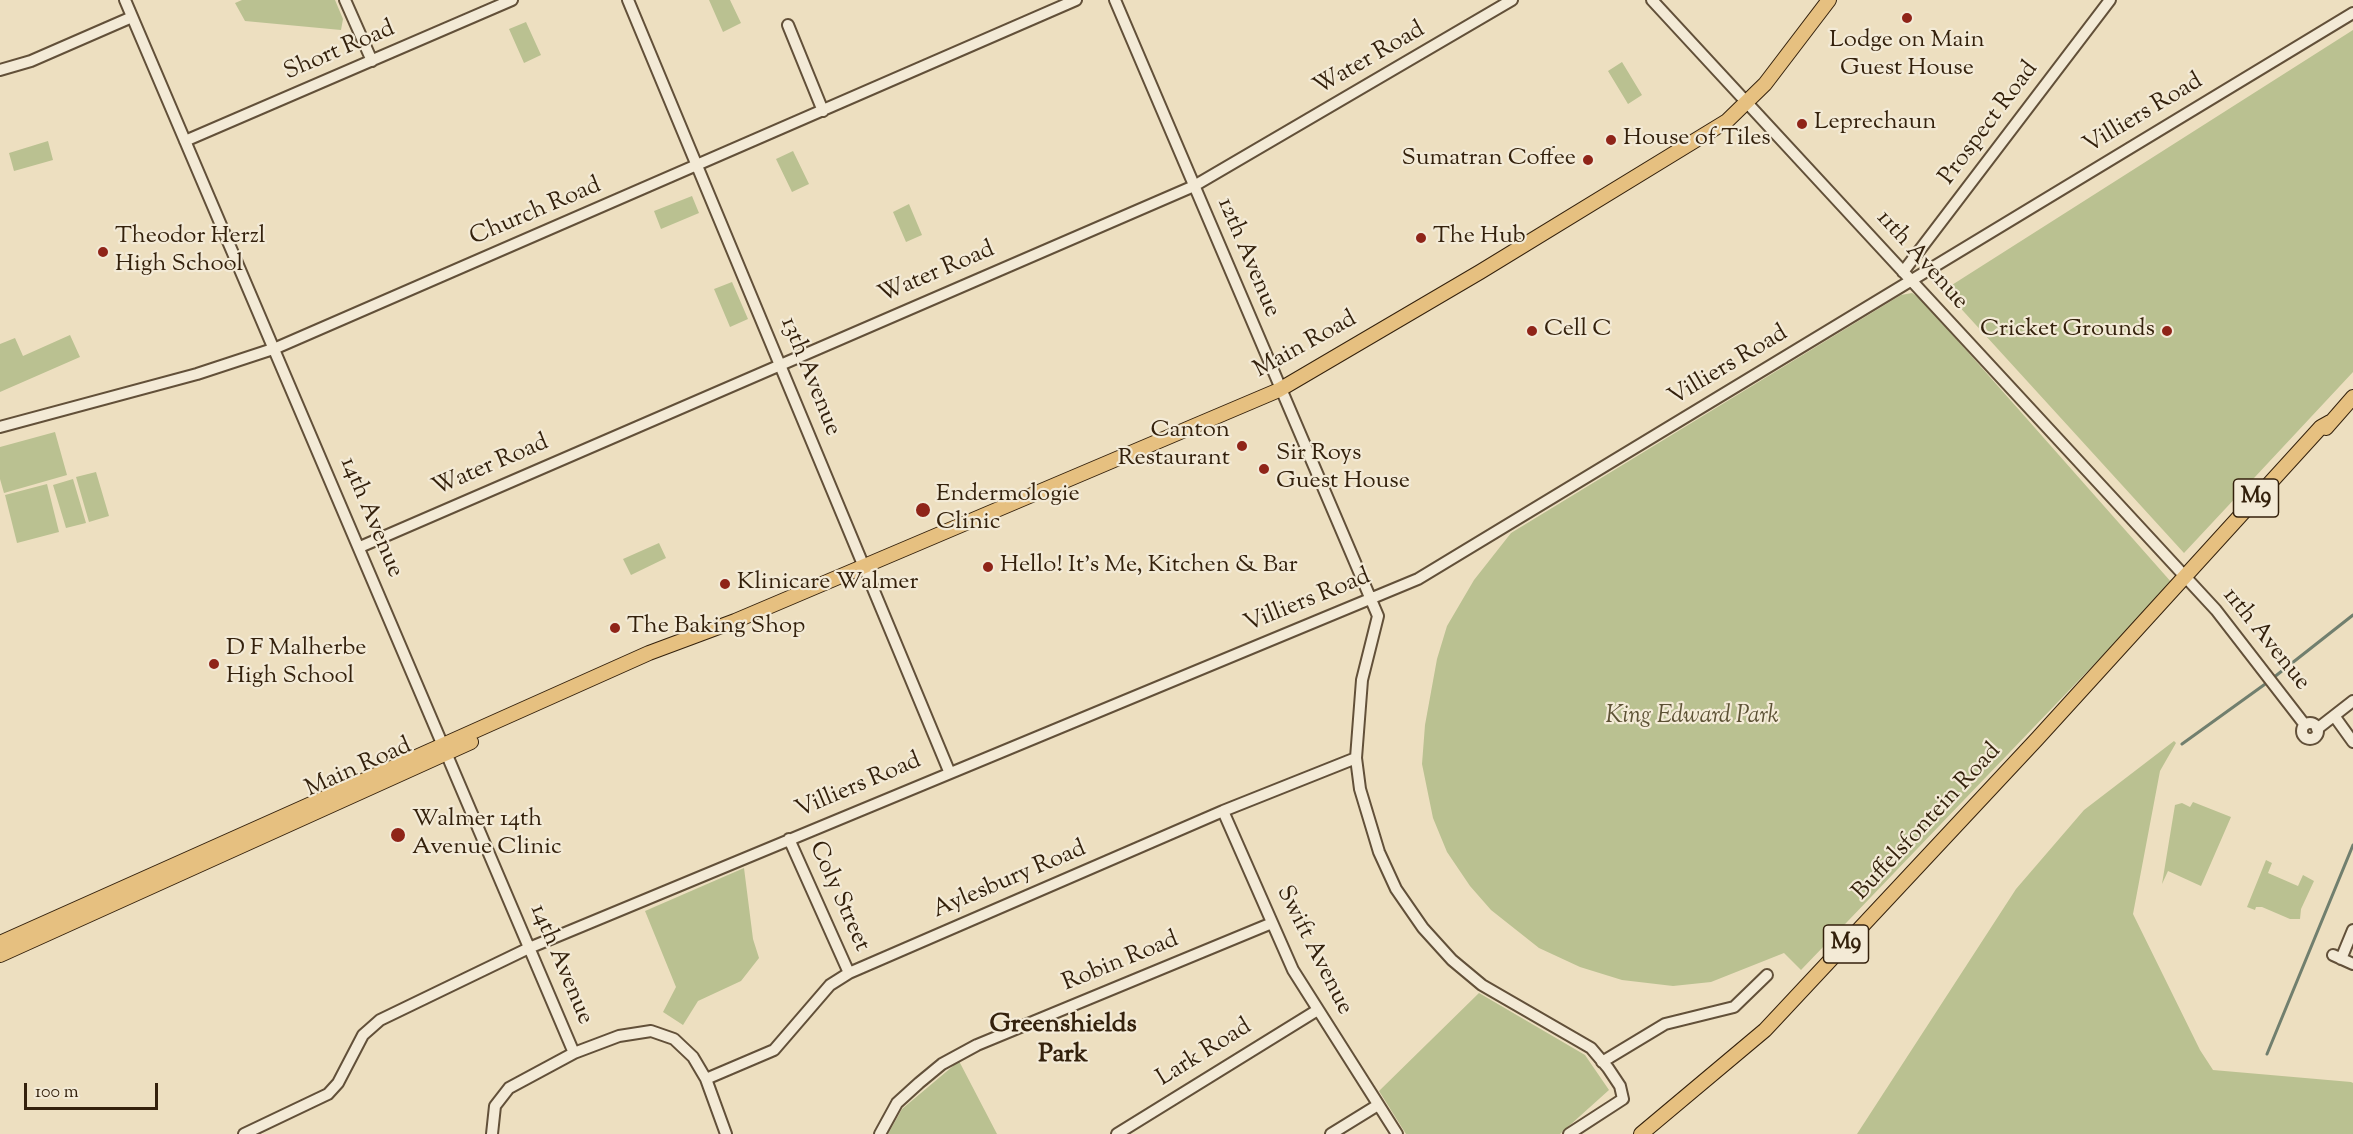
<!DOCTYPE html>
<html>
<head>
<meta charset="utf-8">
<style>
  body { margin:0 }
  #map { position:relative; width:2353px; height:1134px; overflow:hidden; background:#eddfc0; font-family:"Sorts Mill Goudy",serif }
  canvas { display:block }
  .scale { position:absolute; left:24px; top:1083px; width:134px; height:27px; box-sizing:border-box; border:3px solid #34210c; border-top:0; padding-left:8px; font-size:18px; line-height:21px; white-space:nowrap; color:#34210c; -webkit-text-stroke:4px #f3ead6; paint-order:stroke }
</style>
</head>
<body>
<div id="map">
<canvas width="2353" height="1134"></canvas>
<div class="scale">100 m</div>
</div>
<script>
const g = document.querySelector('canvas').getContext('2d');
g.lineJoin = 'round';
function fillPath(path, color) { g.fillStyle = color; g.fill(path, 'evenodd'); }
const toPath = rows => new Path2D(rows.map(r => 'M' + r).join(''));
function trace(path, color, width, dash) { g.strokeStyle = color; g.lineWidth = width; g.lineCap = dash ? 'butt' : 'round'; g.setLineDash(dash || []); g.stroke(path); }
function drawText(font, color, halo, rows, align = 'center') {
  g.font = font + ' "Sorts Mill Goudy",serif'; g.lineWidth = 4.5; g.setLineDash([]); g.textBaseline = 'middle'; g.strokeStyle = halo; g.fillStyle = color; for (const [text, x, y, turn = 0] of rows) {
    g.save(); g.translate(x, y); g.rotate((+turn || 0) * Math.PI / 180); g.textAlign = isNaN(turn) ? turn : align; if (halo) g.strokeText(text, 0, 0); g.fillText(text, 0, 0); g.restore();
  }
}
fillPath(toPath([
  [242,0,335,0,343,19,341,30,245,21,235,3],
  [709,0,730,0,741,23,723,32],
  [526,22,541,55,524,63,509,29],
  [2353,30,2353,372,2184,553,1944,290],
  [1622,62,1642,95,1628,104,1608,71],
  [48,141,53,160,14,171,9,153],
  [793,151,809,184,792,192,776,159],
  [692,196,699,213,661,229,654,211],
  [909,204,922,235,906,242,893,212],
  [732,282,748,319,730,327,714,289],
  [1912,293,1921,299,2172,583,1801,970,1784,953,1711,982,1673,986,1622,980,1580,967,1539,948,1491,910,1470,886,1447,852,1433,818,1422,764,1425,725,1437,659,1447,626,1474,580,1511,533,1901,295],
  [70,335,80,357,0,392,0,344,15,338,23,356],
  [55,432,67,475,4,493,0,479,0,447],
  [96,472,109,516,89,522,76,477],
  [73,479,86,523,66,528,53,485],
  [47,484,59,532,17,543,5,495],
  [659,543,666,558,631,575,623,559],
  [2174,741,2176,743,2160,771,2133,914,2200,1050,2213,1070,2351,1082,2353,1083,2353,1134,1857,1134,2016,889,2084,810],
  [2193,802,2231,817,2201,886,2168,871,2162,884,2175,805,2182,803,2190,807],
  [2266,860,2272,863,2268,873,2298,886,2303,875,2314,881,2301,909,2300,919,2290,919,2262,907,2256,907,2255,910,2247,907],
  [744,868,753,939,759,958,741,981,698,1001,683,1025,663,1012,676,987,645,911],
  [1479,993,1585,1055,1609,1090,1560,1134,1406,1134,1379,1091],
  [959,1061,997,1134,888,1134,902,1109]
]), '#bac191');
trace(toPath([
  [2273,678,2353,615],
  [2182,744,2268,682],
  [2267,1054,2353,845]
]), '#717f6e', 3);
const minor = toPath([
  [125,0,574,1053],
  [345,0,372,61],
  [628,0,949,771],
  [1115,0,1378,616,1362,680,1356,758,1360,789,1379,852,1396,889,1423,928,1452,960,1482,985,1591,1048,1608,1068,1620,1086,1623,1099,1569,1134],
  [1652,0,2216,610,2305,725],
  [788,25,823,111],
  [0,70,31,61,132,17],
  [185,141,512,0],
  [1903,272,2110,0],
  [0,427,197,374,276,348,1076,0],
  [360,547,1194,186,1512,0],
  [2335,717,2353,742],
  '2302 731a8 8 0 1 1 16 0a8 8 0 1 1-16 0Z',
  [2317,729,2353,701],
  [1223,811,1293,970,1397,1134],
  [789,839,849,973],
  [2333,955,2353,964],
  [2341,959,2353,930],
  [1602,1062,1665,1024,1734,1007,1767,975],
  [706,1079,774,1050,830,985,849,973,1223,811,1356,758],
  [244,1134,328,1094,338,1083,363,1035,380,1020,529,948,1418,579,2353,13],
  [492,1134,495,1106,509,1088,574,1053,619,1036,651,1031,674,1039,693,1057,706,1079,726,1134],
  [880,1134,897,1103,919,1083,942,1064,977,1045,1272,923],
  [1117,1134,1316,1011],
  [1331,1134,1378,1105]
]);
const major = toPath([
  [2326,428,2353,397],
  [0,943,649,653,735,621,1279,390,1480,272,1727,121,1765,84,1829,0],
  [0,955,471,742],
  [1641,1134,1765,1030,2037,739,2321,427,2330,422]
]);
trace(minor, '#625039', 14);
trace(major, '#34210c', 16);
trace(minor, '#f3ead6', 10);
trace(major, '#e6c080', 14);
for (const [x, y, r, color] of [
  [1907,18,6,"#8f2418"],
  [1802,124,6,"#8f2418"],
  [1611,140,6,"#8f2418"],
  [1588,160,6,"#8f2418"],
  [1421,238,6,"#8f2418"],
  [103,252,6,"#8f2418"],
  [1532,331,6,"#8f2418"],
  [2167,331,6,"#8f2418"],
  [1242,446,6,"#8f2418"],
  [1264,469,6,"#8f2418"],
  [923,510,8,"#8f2418"],
  [988,567,6,"#8f2418"],
  [725,584,6,"#8f2418"],
  [615,628,6,"#8f2418"],
  [214,664,6,"#8f2418"],
  [398,835,8,"#8f2418"]
]) { const dot = new Path2D(); dot.arc(x, y, r, 0, 2 * Math.PI); g.fillStyle = color; g.fill(dot); trace(dot, '#f3ead6', 2); }
for (const [x, y, w] of [
  [2256,498,45],
  [1846,944,45]
]) { const box = new Path2D(); box.roundRect(x - w / 2, y - 19, w, 38, 4.5); g.fillStyle = '#f3ead6'; g.fill(box); trace(box, '#34210c', 1.5); }
drawText('bold 22px', '#34210c', null, [
  ["M9",2256,498],
  ["M9",1846,944]
]);
drawText('24px', '#34210c', '#f3ead6', [
  ["Lodge on Main",1907,42,"center"],
  ["Guest House",1907,70,"center"],
  ["Leprechaun",1814,124],
  ["House of Tiles",1623,140],
  ["Sumatran Coffee",1576,160,"right"],
  ["Theodor Herzl",115,238],
  ["High School",115,266],
  ["The Hub",1433,238],
  ["Cell C",1544,331],
  ["Cricket Grounds",2155,331,"right"],
  ["Canton",1230,432,"right"],
  ["Restaurant",1230,460,"right"],
  ["Sir Roys",1276,455],
  ["Guest House",1276,483],
  ["Endermologie",936,496],
  ["Clinic",936,524],
  ["Hello! It's Me, Kitchen & Bar",1000,567],
  ["Klinicare Walmer",737,584],
  ["The Baking Shop",627,628],
  ["D F Malherbe",226,650],
  ["High School",226,678],
  ["Walmer 14th",412,821],
  ["Avenue Clinic",412,849]
], 'left');
drawText('24px', '#34210c', '#f3ead6', [
  ["Short Road",340,52,-23],
  ["Water Road",1370,60,-30],
  ["Villiers Road",2144,115,-31],
  ["Prospect Road",1990,124,-53],
  ["Church Road",536,213,-23],
  ["12th Avenue",1247,258,67],
  ["11th Avenue",1921,261,48],
  ["Water Road",937,274,-23],
  ["Main Road",1306,346,-29],
  ["Villiers Road",1729,367,-31],
  ["13th Avenue",809,377,68],
  ["Water Road",491,467,-23],
  ["14th Avenue",370,518,67],
  ["Villiers Road",1308,602,-22],
  ["11th Avenue",2265,640,51],
  ["Main Road",359,769,-24],
  ["Villiers Road",859,787,-23],
  ["Buffelsfontein Road",1928,823,-47],
  ["Aylesbury Road",1010,881,-23],
  ["Coly Street",838,897,66],
  ["Swift Avenue",1313,951,63],
  ["Robin Road",1121,963,-22],
  ["14th Avenue",560,965,67],
  ["Lark Road",1205,1054,-32]
]);
drawText('italic 24px', '#5c5134', '#f3ead6', [
  ["King Edward Park",1692,718]
]);
drawText('bold 26px', '#34210c', '#f3ead6', [
  ["Greenshields",1063,1027],
  ["Park",1063,1057]
]);
</script>
</body>
</html>
